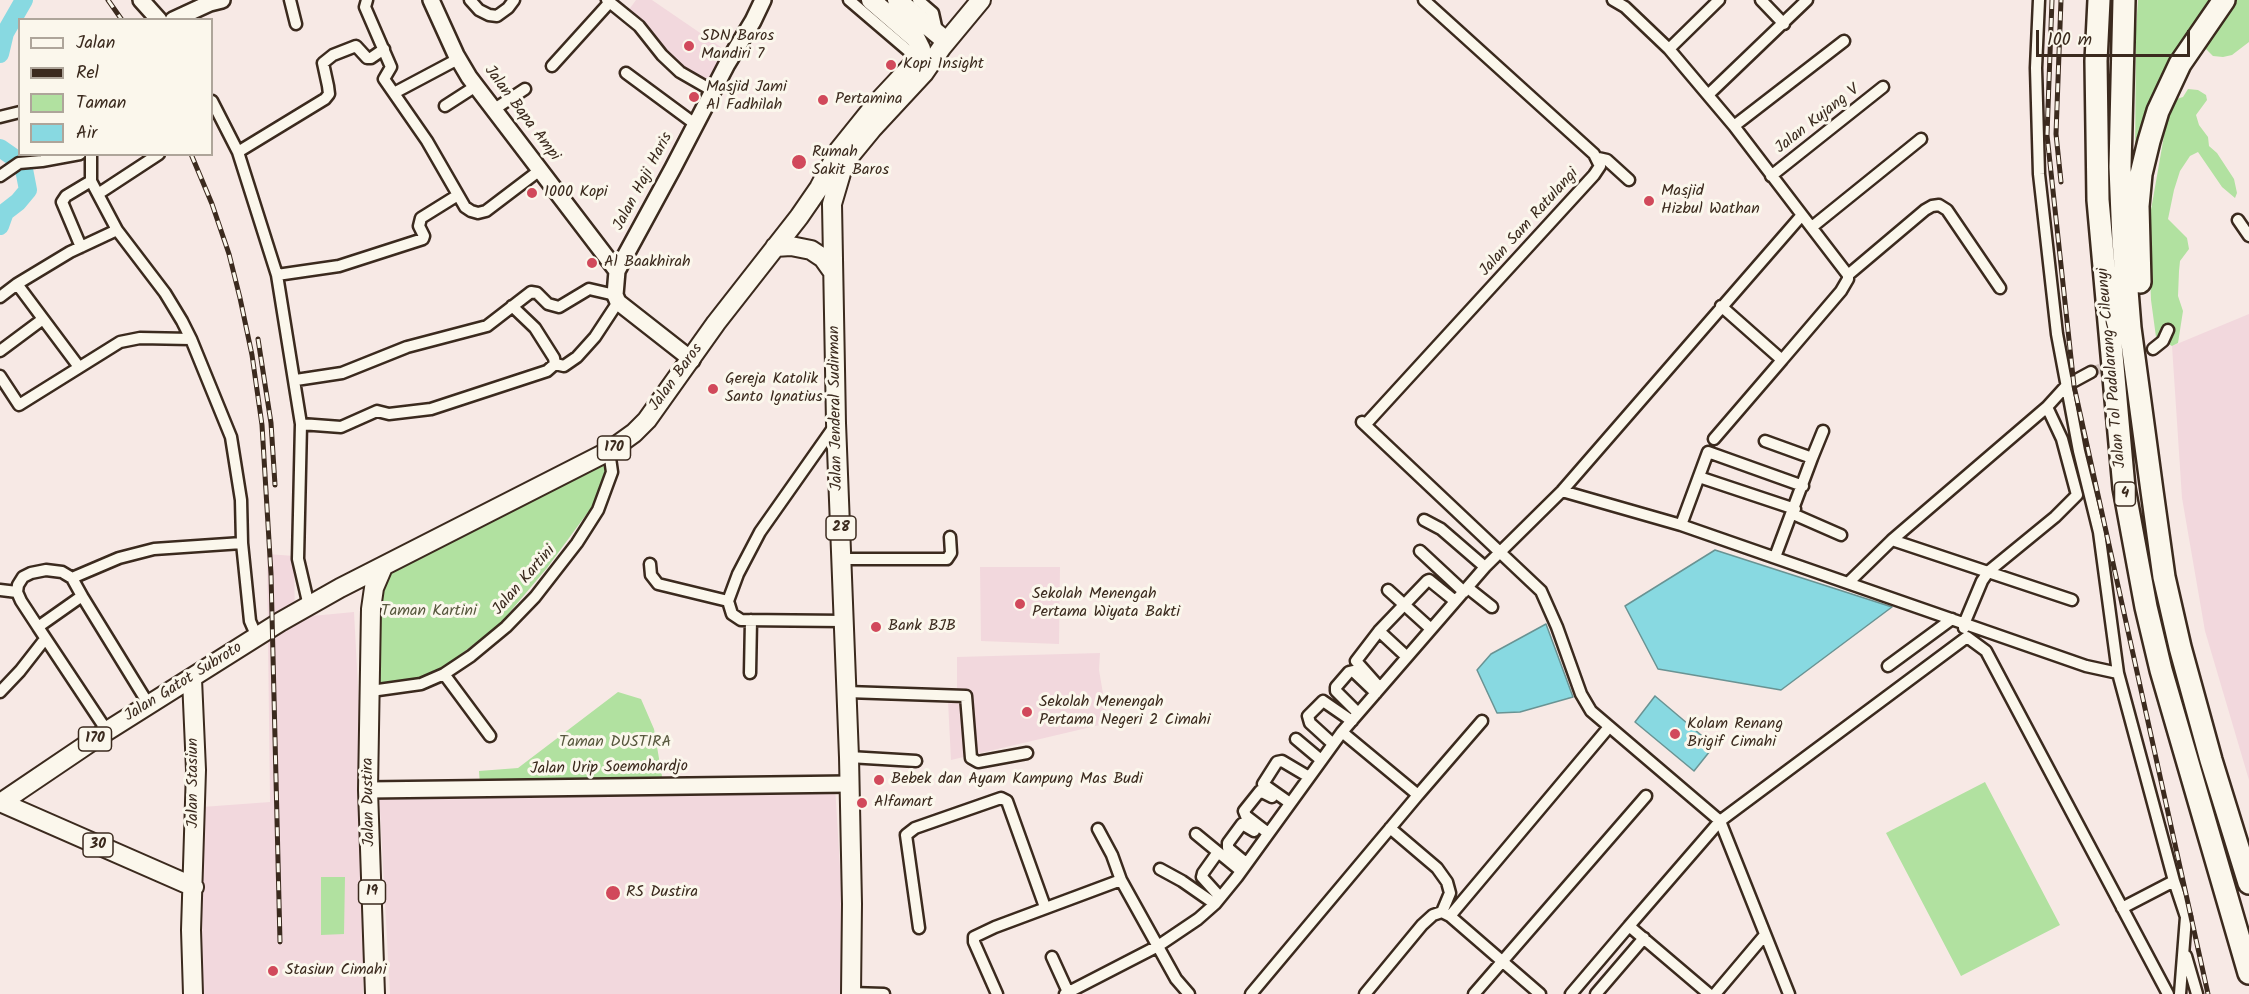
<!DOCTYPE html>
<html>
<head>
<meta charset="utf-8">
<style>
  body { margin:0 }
  #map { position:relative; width:2249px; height:994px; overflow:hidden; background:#f7e9e5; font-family:Kalam,sans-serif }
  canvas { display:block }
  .legend { position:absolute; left:18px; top:18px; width:195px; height:138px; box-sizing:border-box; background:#fbf7ec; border:2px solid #aea59a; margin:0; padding:8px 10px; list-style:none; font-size:18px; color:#3b2a1e }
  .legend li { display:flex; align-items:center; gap:12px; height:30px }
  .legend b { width:30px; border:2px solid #aea59a }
  .scale { position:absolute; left:2036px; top:30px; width:154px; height:27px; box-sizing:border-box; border:3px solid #3b2a1e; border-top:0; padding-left:8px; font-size:18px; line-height:21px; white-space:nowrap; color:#3b2a1e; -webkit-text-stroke:4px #fbf7ec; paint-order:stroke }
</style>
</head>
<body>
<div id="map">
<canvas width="2249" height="994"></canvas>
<ul class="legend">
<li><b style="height:8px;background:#fbf7ec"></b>Jalan</li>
<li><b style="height:8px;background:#3b2a1e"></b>Rel</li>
<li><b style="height:16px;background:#b1e1a0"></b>Taman</li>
<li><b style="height:16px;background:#88d9e1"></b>Air</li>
</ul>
<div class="scale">100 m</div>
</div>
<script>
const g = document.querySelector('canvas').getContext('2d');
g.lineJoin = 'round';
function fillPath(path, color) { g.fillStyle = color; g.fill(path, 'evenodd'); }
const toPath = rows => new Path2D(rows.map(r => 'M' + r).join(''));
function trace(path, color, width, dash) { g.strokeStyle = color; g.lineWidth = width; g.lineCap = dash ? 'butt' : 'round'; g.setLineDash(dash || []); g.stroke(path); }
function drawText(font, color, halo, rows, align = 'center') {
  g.font = font + ' Kalam,sans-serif'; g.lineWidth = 6; g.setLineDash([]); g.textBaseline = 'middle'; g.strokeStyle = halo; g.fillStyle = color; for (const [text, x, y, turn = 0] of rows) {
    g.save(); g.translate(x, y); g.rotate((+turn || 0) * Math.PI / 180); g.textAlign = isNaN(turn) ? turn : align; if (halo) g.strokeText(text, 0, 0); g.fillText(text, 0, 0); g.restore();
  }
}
fillPath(toPath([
  [636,0,652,0,728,52,708,86,680,70,628,11],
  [2249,314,2249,780,2205,631,2182,498,2172,346],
  [267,554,294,556,295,624,312,616,354,612,361,744,364,925,363,994,199,994,199,904,202,807,270,802],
  [980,567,1060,567,1059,644,981,641],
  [1100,653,1099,670,1108,723,951,760,948,701,957,700,957,657],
  [835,786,848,994,390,994,379,793]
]), '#f2d8dd');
fillPath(toPath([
  [2138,0,2214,0,2135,167,2136,29],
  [2237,0,2249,0,2249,42,2232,55,2223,57,2213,56,2203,46],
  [2188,89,2198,90,2206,95,2207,100,2196,115,2199,125,2208,137,2209,146,2217,153,2234,179,2237,193,2235,198,2222,187,2198,152,2190,156,2180,171,2174,190,2168,219,2187,238,2189,249,2180,261,2179,271,2178,296,2183,311,2178,343,2172,346,2156,337,2151,300,2148,227,2165,130,2173,100,2183,97],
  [606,458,604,483,591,508,547,568,498,626,436,673,415,682,376,684,378,585,395,569],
  [618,692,641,699,654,729,663,782,480,786,479,771,518,768],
  [1985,782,2060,925,1961,976,1886,833],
  [321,877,345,877,344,934,321,935]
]), '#b1e1a0');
const water = toPath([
  [1715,550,1892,607,1781,690,1658,669,1625,606,1715,550],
  [1546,624,1573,697,1520,712,1497,713,1477,670,1491,654,1546,624],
  [1655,696,1714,746,1694,771,1635,722,1655,696]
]);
fillPath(water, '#88d9e1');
trace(water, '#699393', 1.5);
trace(toPath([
  [0,54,5,33,24,0],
  [0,148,23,164,28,190,18,202,5,212,0,226]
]), '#88d9e1', 18);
trace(toPath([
  [2091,372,2116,363]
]), '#d1c3bd', 10, [10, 5]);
const street = toPath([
  [290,0,296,24],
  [367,0,365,7,391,67,384,79,427,141,465,207,471,211,478,213,486,211,540,170],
  [470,0,479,10,489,15,497,16,508,8,514,0],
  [607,0,639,26,662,55,680,72,713,91],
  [849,0,918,59],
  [918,0,933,13,937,31],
  [1613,0,1625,7,1669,49],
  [1761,0,1784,24],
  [2039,0,2036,68,2039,174,2057,334,2079,451,2099,532,2118,673],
  [552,66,610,2],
  [626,73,695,124],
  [394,93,458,59],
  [1708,95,1807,0],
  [212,101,238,152,277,275,301,424,298,559,309,606],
  [445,106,476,86],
  [493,110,525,89],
  [0,117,20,112],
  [1734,126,1844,41],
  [238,152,325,99,329,94,328,86,323,63,333,55,356,46,367,58,371,58,384,49],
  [91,154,91,181,117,230,165,293,182,321,191,339,231,437,241,500,242,543,250,621,257,637],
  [1598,158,1607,160,1629,180],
  [0,176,19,163,42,161,80,154],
  [1771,176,1883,87],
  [98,194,159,154],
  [2238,220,2249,236],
  [1812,227,1921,139],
  [81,247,62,202,66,196,91,181],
  [277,275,339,266,423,239,424,236,419,226,421,218,458,195],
  [1848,275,1925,210,1932,206,1939,205,1947,210,2000,288],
  [17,284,79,367],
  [0,297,17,284,70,252,117,230],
  [2153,349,2163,341,2168,330],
  [0,351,43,319],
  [1782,360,1841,291,1848,279,1848,275,1802,215],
  [555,364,564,366,577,357,595,337,618,302],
  [0,376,19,405,120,342,140,338,191,339],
  [296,380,342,373,407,347,487,326,531,292,537,293,548,304,559,307,589,289,615,295],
  [1362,422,1541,591,1557,627,1581,694,1591,711,1720,821,1789,994],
  [301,424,341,427,377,411,389,414,431,409,547,371,555,364,554,358,535,328,512,306],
  [836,424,760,532,738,574,728,601,732,614,741,620,845,621],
  [1365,425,1594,175,1600,166,1594,154,1424,0],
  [1714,439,1782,360,1721,306],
  [1765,441,1812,458,1775,557],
  [1812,458,1823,431],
  [1699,477,1795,509],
  [1562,491,1681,525,2086,666,2118,673,2174,881,2186,917,2180,994],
  [1793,514,1841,535],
  [1424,520,1441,529,1485,567],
  [1681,525,1708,452,1803,486],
  [1892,540,2072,600],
  [1420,551,1464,592],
  [842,559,947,559,951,553,950,537],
  [650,564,651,575,658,584,728,601],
  [72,578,119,558,154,549,242,543],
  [1849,582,1892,540,2047,407],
  [1468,588,1492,607],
  [0,590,17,592],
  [1388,590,1431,629],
  [82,596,149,705],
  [38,627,21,601,17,592,18,585,23,577,31,573,46,570,62,572,72,578,82,596,38,627,107,731],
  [1964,628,1964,624,1982,581,1989,571,2055,517,2077,495,2062,439,2047,407,2067,385,2091,372],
  [1379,631,1407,657],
  [1888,666,1952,619],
  [750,673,751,620],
  [444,674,490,736],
  [1380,688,1356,661,1379,631,1427,581,1429,580,1455,601],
  [371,691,421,684,444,674,471,656,506,627,535,597,577,543,598,510,612,472,609,451],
  [0,692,20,671,45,639],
  [847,692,966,696,971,758,978,762,1027,753],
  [1358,713,1336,691,1336,687,1349,672,1353,671,1376,693],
  [1296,739,1321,760],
  [1333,744,1310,723,1308,716,1323,701,1352,721],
  [849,757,916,761],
  [1418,795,1482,721],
  [1290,803,1263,784,1277,762,1282,761,1309,777],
  [1390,828,1437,868,1447,882,1450,893,1442,912],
  [1098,829,1112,855,1121,880,1176,979,1189,994],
  [1268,833,1246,816,1244,811,1260,791,1272,797],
  [1196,834,1241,871],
  [1218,852,1203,873,1202,877,1220,897],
  [1246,863,1228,848,1228,843,1242,824,1254,831],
  [1160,869,1182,881,1215,904],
  [2122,908,2174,881],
  [1450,916,1609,727],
  [919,928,906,835,915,828,1001,798,1007,801,1045,907],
  [2186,956,2197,994],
  [1052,957,1068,992],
  [851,993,884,994],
  [997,994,974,942,974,937,995,927,1121,880],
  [1065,994,1158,946,1198,919,1215,904,1237,877,1342,732,1485,567,1562,491,1802,215,1734,126,1669,49,1719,0],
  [1251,994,1418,795,1342,732],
  [1365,994,1422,925,1433,915,1442,912,1450,916,1540,994],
  [1474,994,1646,796],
  [1571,994,1629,926],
  [1596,994,1644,938],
  [1709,994,1629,926,1720,821,1967,637,1986,651,2168,994],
  [1715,994,1764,936]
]);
const secondary = toPath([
  [141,0,159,20],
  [431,0,456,55,469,77,617,271],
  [173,20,210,3,222,0],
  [692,360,618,302,615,295,617,271,673,168,727,64,753,21,763,0],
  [368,790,850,784]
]);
const primary = toPath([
  [897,0,946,41],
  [775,247,791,246,811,250,823,258,833,272],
  [192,679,196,770,191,930,193,994],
  [0,802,194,887],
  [2,802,107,731,280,622,340,588,609,451,634,433,647,420,716,323,799,217,819,188,839,150,876,104,918,59,921,49,916,39,871,0],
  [375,994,368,790,371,609,374,588,383,567],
  [851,994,852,904,849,757,836,423,832,204,842,170,849,157,872,129,924,73,942,47,981,0]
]);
const highway = toPath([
  [2099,0,2096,61,2098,200,2124,488,2146,607,2161,670,2249,973],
  [2124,0,2120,167,2123,240,2130,328,2152,491,2164,577,2180,647,2211,760,2249,883],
  [2140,282,2138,206,2141,174,2149,141,2158,111,2180,64,2224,0]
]);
trace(street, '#3b2a1e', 15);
trace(secondary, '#3b2a1e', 20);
trace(primary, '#3b2a1e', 22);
trace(highway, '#3b2a1e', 26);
trace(street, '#fbf7ec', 10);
trace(secondary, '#fbf7ec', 15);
trace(primary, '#fbf7ec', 18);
trace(highway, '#fbf7ec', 21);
const rail = toPath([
  [108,0,122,20],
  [2052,0,2047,135,2074,386,2208,994],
  [191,154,212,204,229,254,240,298,252,355,262,425,271,574,280,942],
  [2061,182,2056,134,2061,0],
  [258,339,271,423,275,485]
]);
trace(rail, '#3b2a1e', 5);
trace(rail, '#fbf7ec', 3, [9]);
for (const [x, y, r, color] of [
  [689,46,6,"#d1495b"],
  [891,65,6,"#d1495b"],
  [694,97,6,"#d1495b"],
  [823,100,6,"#d1495b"],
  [799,162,8,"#d1495b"],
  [532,193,6,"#d1495b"],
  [1649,201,6,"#d1495b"],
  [592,263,6,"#d1495b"],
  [713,389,6,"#d1495b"],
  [1020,604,6,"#d1495b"],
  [876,627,6,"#d1495b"],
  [1027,712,6,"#d1495b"],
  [1675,734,6,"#d1495b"],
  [879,780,6,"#d1495b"],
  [862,803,6,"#d1495b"],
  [613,893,8,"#d1495b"],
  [273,971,6,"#d1495b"]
]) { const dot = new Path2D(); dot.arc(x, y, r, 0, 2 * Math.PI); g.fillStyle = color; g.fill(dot); trace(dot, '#fbf7ec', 2); }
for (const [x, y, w] of [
  [614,448,33],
  [2125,494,21],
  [841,528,30],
  [95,739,33],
  [98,845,30],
  [372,892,27]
]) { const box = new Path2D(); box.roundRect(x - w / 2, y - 12, w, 24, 4.5); g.fillStyle = '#fbf7ec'; g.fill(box); trace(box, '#3b2a1e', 1.5); }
drawText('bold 15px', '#3b2a1e', null, [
  ["170",614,448],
  ["4",2125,494],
  ["28",841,528],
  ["170",95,739],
  ["30",98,845],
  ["19",372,892]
]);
drawText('16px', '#3b2a1e', '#fbf7ec', [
  ["SDN Baros",701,37],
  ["Mandiri 7",701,55],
  ["Kopi Insight",903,65],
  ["Masjid Jami",706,88],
  ["Al Fadhilah",706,106],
  ["Pertamina",835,100],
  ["Rumah",812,153],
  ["Sakit Baros",812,171],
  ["Masjid",1661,192],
  ["Hizbul Wathan",1661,210],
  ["1000 Kopi",544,193],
  ["Al Baakhirah",604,263],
  ["Gereja Katolik",725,380],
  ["Santo Ignatius",725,398],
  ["Sekolah Menengah",1032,595],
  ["Pertama Wiyata Bakti",1032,613],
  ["Bank BJB",888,627],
  ["Sekolah Menengah",1039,703],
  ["Pertama Negeri 2 Cimahi",1039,721],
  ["Kolam Renang",1687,725],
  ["Brigif Cimahi",1687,743],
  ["Bebek dan Ayam Kampung Mas Budi",891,780],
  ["Alfamart",874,803],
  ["RS Dustira",626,893],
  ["Stasiun Cimahi",285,971]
], 'left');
drawText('16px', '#3b2a1e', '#fbf7ec', [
  ["Jalan Bapa Ampi",521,114,53],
  ["Jalan Kujang V",1818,120,-38],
  ["Jalan Haji Haris",644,182,-62],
  ["Jalan Sam Ratulangi",1530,223,-48],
  ["Jalan Tol Padalarang–Cileunyi",2113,368,-95],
  ["Jalan Baros",677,378,-54],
  ["Jalan Jenderal Sudirman",837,408,-91],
  ["Jalan Kartini",525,581,-49],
  ["Jalan Gatot Subroto",184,683,-32],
  ["Jalan Urip Soemohardjo",609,769,-1],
  ["Jalan Stasiun",194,783,-90],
  ["Jalan Dustira",370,802,-91]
]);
drawText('16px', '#58583e', '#fbf7ec', [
  ["Taman Kartini",429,612],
  ["Taman DUSTIRA",615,743]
]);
</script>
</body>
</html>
